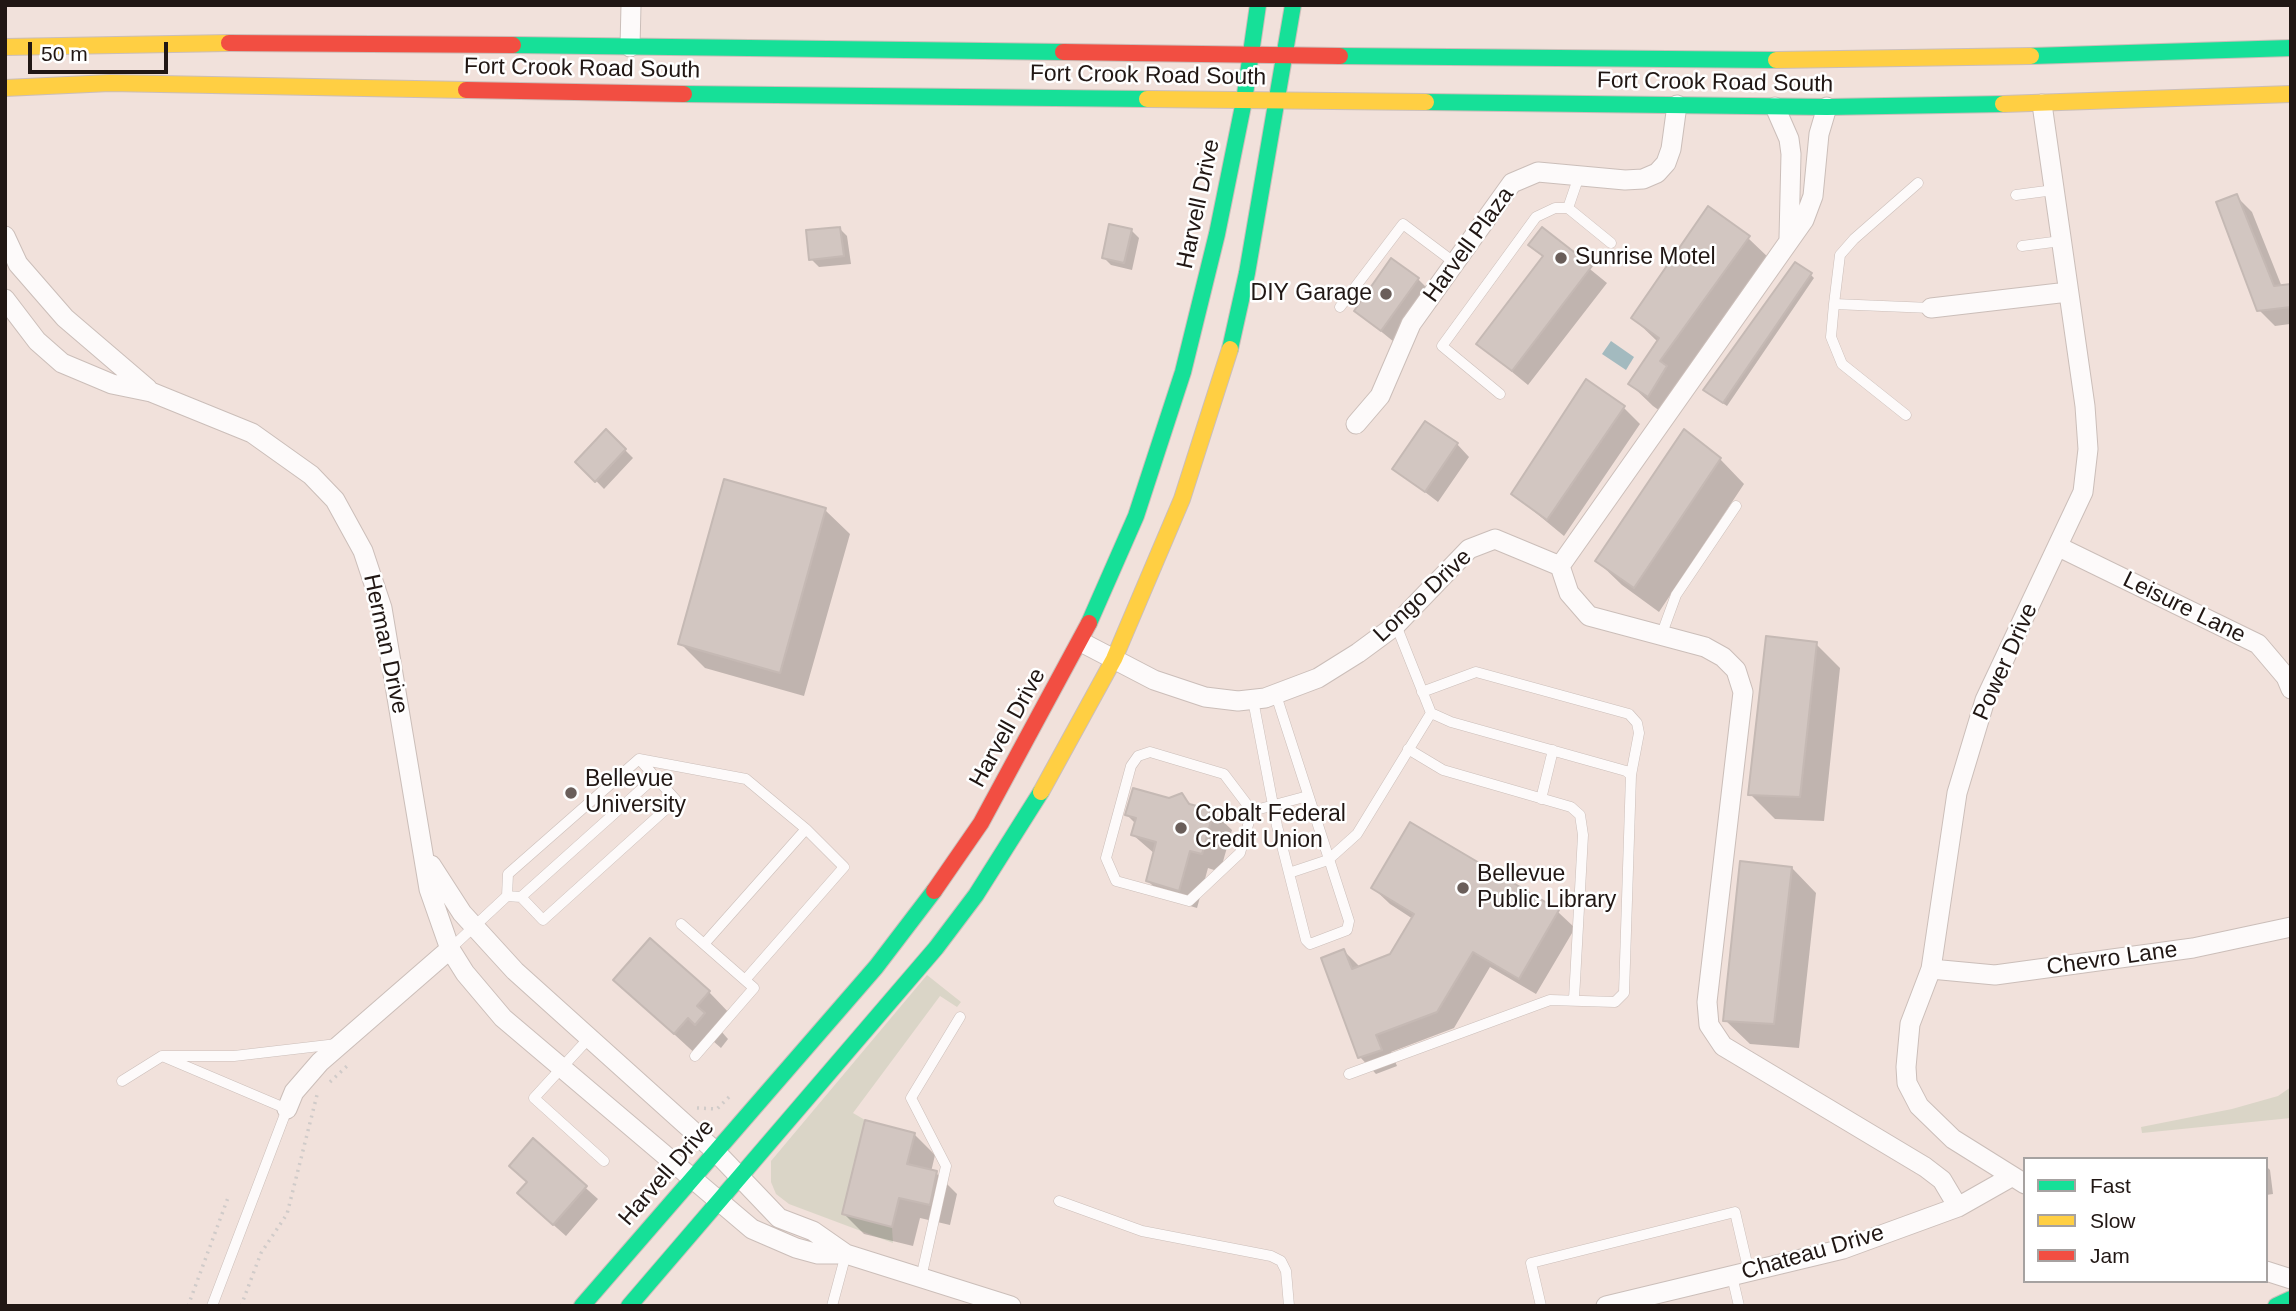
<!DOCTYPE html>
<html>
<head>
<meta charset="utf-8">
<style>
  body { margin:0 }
  #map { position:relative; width:2296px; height:1311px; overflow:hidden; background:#f1e1db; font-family:Helvetica,sans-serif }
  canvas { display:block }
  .frame { position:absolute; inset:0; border:7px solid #211714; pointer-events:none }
  .legend { position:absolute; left:2023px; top:1157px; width:245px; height:126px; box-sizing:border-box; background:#fff; border:2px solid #a6a2a1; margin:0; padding:9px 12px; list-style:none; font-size:21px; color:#211714 }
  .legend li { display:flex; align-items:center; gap:14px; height:35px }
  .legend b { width:35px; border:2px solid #a6a2a1 }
  .scale { position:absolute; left:28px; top:42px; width:140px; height:32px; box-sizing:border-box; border:4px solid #211714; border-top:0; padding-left:9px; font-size:21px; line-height:24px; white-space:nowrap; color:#211714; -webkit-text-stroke:5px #fff; paint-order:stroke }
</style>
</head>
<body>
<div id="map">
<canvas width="2296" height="1311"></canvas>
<div class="frame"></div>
<ul class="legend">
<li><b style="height:9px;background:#16e098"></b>Fast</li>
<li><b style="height:9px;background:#ffcf43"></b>Slow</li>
<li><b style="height:9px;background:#f24e42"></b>Jam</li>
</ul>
<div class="scale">50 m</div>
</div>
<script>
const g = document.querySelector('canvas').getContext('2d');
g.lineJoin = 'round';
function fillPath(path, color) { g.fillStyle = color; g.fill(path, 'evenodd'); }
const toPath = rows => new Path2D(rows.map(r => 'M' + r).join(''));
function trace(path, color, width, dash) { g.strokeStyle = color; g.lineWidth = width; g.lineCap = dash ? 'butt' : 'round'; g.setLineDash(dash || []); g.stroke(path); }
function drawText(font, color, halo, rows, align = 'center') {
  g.font = font + ' Helvetica,sans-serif'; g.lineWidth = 5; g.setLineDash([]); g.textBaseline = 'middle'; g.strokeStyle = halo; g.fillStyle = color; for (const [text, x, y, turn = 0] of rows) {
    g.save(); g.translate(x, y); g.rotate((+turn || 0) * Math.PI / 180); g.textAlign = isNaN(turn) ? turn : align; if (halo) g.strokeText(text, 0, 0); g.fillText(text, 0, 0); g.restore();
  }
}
fillPath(toPath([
  [927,975,961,1002,957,1007,940,996,853,1113,865,1120,842,1214,892,1227,893,1243,789,1204,776,1194,771,1182,771,1161],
  [2291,1087,2291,1118,2142,1133,2141,1127,2232,1109,2278,1096]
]), '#dad5c7');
fillPath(toPath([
  [1611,341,1634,357,1626,370,1602,354]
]), '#a3babf');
fillPath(toPath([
  [2236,196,2252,212,2282,287,2291,285,2291,329,2290,324,2275,326,2259,310],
  [839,228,847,236,851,264,819,267,811,259],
  [1131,230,1139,238,1132,270,1111,265,1103,257],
  [1542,230,1607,283,1528,385,1478,344,1544,258,1530,245],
  [1748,238,1771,260,1671,419,1653,406,1630,384,1658,342,1633,318],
  [1811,275,1814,278,1727,406,1709,394],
  [1418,279,1430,291,1394,342,1356,311],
  [1624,408,1640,424,1564,536,1513,494],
  [606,431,633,458,604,489,577,461],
  [1457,444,1469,457,1438,502,1395,469],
  [1720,459,1744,484,1659,612,1622,585,1597,561],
  [825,510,850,534,804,696,705,668,680,643],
  [1816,644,1840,668,1824,821,1775,819,1750,794],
  [1181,795,1193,806,1213,812,1232,830,1220,872,1208,868,1197,908,1166,899,1148,881,1155,854,1133,835,1136,824,1127,815],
  [1411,824,1558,912,1575,928,1536,994,1490,967,1454,1028,1391,1052,1397,1066,1376,1074,1360,1057,1344,951,1360,967,1392,955,1413,919,1390,904,1373,888],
  [1792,868,1816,893,1799,1048,1750,1044,1725,1020],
  [615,980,709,992,733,1017,721,1031,728,1039,721,1048,713,1041,699,1057],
  [914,1134,935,1155,931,1172,936,1173,957,1194,950,1225,920,1218,913,1246,864,1234,844,1214],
  [533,1141,598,1199,566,1236,531,1205,529,1182],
  [2266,1166,2270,1170,2273,1194,2266,1195]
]), '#0003');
const building = toPath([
  [2237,194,2274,286,2291,284,2291,307,2257,311,2216,202,2237,194],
  [1708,206,1750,236,1660,361,1667,366,1648,397,1628,384,1659,338,1631,318,1708,206],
  [1109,224,1132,229,1124,263,1102,258,1109,224],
  [840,227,844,256,809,260,806,230,840,227],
  [1542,227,1592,266,1512,371,1476,344,1543,256,1528,245,1542,227],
  [1391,258,1419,278,1381,331,1354,311,1391,258],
  [1795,262,1812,273,1723,403,1703,390,1795,262],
  [1586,379,1625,406,1547,520,1511,494,1586,379],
  [1425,421,1458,443,1425,492,1392,469,1425,421],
  [606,429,626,449,595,482,575,462,606,429],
  [1684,429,1721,458,1634,588,1595,561,1684,429],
  [724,479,826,508,780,673,678,644,724,479],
  [1766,636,1817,642,1800,797,1748,795,1766,636],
  [1133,788,1169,798,1182,793,1189,804,1214,810,1202,854,1190,851,1179,891,1146,881,1156,842,1131,835,1136,818,1125,815,1133,788],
  [1410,822,1559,910,1519,979,1473,952,1437,1012,1376,1035,1382,1050,1358,1058,1321,958,1344,949,1352,969,1390,954,1414,914,1371,888,1410,822],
  [1740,861,1792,867,1774,1024,1723,1021,1740,861],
  [650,938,710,991,697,1006,705,1013,695,1025,688,1018,674,1034,613,980,650,938],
  [865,1120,915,1133,907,1164,937,1171,930,1205,899,1198,892,1227,842,1214,865,1120],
  [533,1138,587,1186,553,1225,517,1193,527,1182,509,1166,533,1138]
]);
fillPath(building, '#d2c6c1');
trace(building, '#c5b9b4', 2);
const lane = toPath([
  [2016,195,2054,190],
  [1568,208,1611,243],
  [2022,246,2061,241],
  [1834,304,1840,255,1854,239,1918,183],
  [1340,307,1403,224,1455,263],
  [1500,394,1442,346,1536,217,1555,208,1568,208,1579,176],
  [1906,415,1842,364,1831,337,1834,304,1931,308],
  [1661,636,1676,595,1736,506],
  [1422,692,1476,672,1629,714,1637,723,1639,733,1631,775],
  [1253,700,1277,826,1306,940,1310,944,1347,930,1349,921,1276,695],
  [1408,749,1443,770,1571,807,1580,815,1583,835,1574,999],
  [639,759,746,779,806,829,704,944],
  [1541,799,1553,750],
  [1252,811,1240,853,1189,901,1116,881,1106,858,1131,766,1138,756,1150,752,1224,774,1252,811,1308,796],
  [1289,873,1328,860,1357,834,1431,713,1396,625],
  [507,896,521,897,655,777],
  [681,924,754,988,695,1056],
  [450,949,507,896,508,874,639,759,676,800,543,920,521,897],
  [745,980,844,867,806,829],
  [589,1038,534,1098,604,1161],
  [162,1056,287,1109,212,1306],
  [1349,1074,1550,1000,1615,1002,1624,993,1631,775,1626,771,1451,722,1431,713],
  [122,1081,162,1056,234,1056,337,1044],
  [1059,1201,1142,1231,1271,1256,1281,1261,1286,1271,1289,1306],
  [1732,1276,1739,1306],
  [921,1278,946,1166,911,1098,960,1017],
  [832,1306,846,1254],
  [1541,1306,1531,1263,1735,1212,1749,1272]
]);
const street = toPath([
  [630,47,631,5],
  [1775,107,1789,139,1791,154,1789,238],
  [5,236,18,264,65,318,148,389],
  [5,299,37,341,62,363,112,384,151,392,252,433,311,475,335,500,363,551,382,608,429,889,450,949,465,973,503,1018,752,1229,796,1248,818,1254,846,1254,1011,1306],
  [1931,308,2068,292],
  [1356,424,1380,396,1411,324,1512,183,1538,172,1625,180,1643,179,1657,173,1666,163,1671,149,1677,105],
  [2059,547,2258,644,2286,677,2291,689],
  [1560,566,1804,220,1813,196,1819,134,1827,107],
  [1081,642,1154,680,1205,697,1238,701,1265,698,1318,678,1358,653,1396,625,1469,549,1495,539,1560,566,1569,593,1589,616,1705,647,1723,657,1736,670,1743,692,1707,1002,1709,1025,1723,1046,1925,1167,1942,1180,1958,1207],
  [431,865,462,913,515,971,715,1151,779,1218,813,1231,846,1254],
  [1931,969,1995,975,2193,948,2291,927],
  [287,1109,294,1092,320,1062,450,949],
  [2025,1184,1953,1139,1919,1106,1907,1083,1906,1067,1910,1024,1931,969,1957,793,1985,700,2083,492,2088,449,2085,406,2042,104],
  [2266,1271,2291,1279],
  [1606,1306,1843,1249,1958,1207,2011,1177]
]);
const fast = toPath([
  [513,45,1063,52],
  [1340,56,1776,60],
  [2031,56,2291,48],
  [684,94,1147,99],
  [1426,102,1827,107,2003,104],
  [1230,349,1247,273,1293,5],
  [1089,623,1136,516,1183,372,1217,234,1244,101,1258,5],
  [582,1306,876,967,934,891],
  [629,1306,936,948,976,895,1041,792],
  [2276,1306,2291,1299]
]);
const slow = toPath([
  [5,47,229,43],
  [1776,60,2031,56],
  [5,88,110,83,466,90],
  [1147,99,1426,102],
  [2003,104,2291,94],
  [1041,792,1114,659,1182,499,1230,349]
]);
const jam = toPath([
  [229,43,513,45],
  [1063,52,1340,56],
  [466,90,684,94],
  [934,891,981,823,1089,623]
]);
trace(lane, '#cbbeb9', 11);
trace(street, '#cbbeb9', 21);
trace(fast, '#cbbeb9', 18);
trace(slow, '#cbbeb9', 18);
trace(jam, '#cbbeb9', 18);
trace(toPath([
  [330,1082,347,1066],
  [697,1108,717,1109,729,1097],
  [188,1306,229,1195],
  [241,1306,261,1253,287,1214,317,1095]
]), '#d0cbc9', 3.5, [2, 5]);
trace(lane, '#fdfafa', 10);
trace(street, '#fdfafa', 19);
trace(fast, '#16e098', 16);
trace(slow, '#ffcf43', 16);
trace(jam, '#f24e42', 16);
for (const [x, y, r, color] of [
  [1561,258,7,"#6a5e5a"],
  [1386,294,7,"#6a5e5a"],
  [571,793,7,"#6a5e5a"],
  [1181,828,7,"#6a5e5a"],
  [1463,888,7,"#6a5e5a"]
]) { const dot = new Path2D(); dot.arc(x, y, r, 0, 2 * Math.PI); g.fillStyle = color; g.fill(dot); trace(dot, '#fff', 2.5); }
drawText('23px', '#211714', '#fff', [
  ["Fort Crook Road South",582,69,1],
  ["Fort Crook Road South",1148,76,1],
  ["Fort Crook Road South",1715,83,1],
  ["Harvell Drive",1199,204,-78],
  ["Harvell Plaza",1469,245,-54],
  ["Longo Drive",1423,596,-43],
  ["Leisure Lane",2184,608,26],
  ["Herman Drive",385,644,78],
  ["Power Drive",2006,662,-66],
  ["Harvell Drive",1008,728,-61],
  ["Chevro Lane",2112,959,-8],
  ["Harvell Drive",667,1173,-49],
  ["Chateau Drive",1813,1253,-16]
]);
drawText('23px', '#211714', '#fff', [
  ["Sunrise Motel",1575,258],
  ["DIY Garage",1372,294,"right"],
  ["Bellevue",585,780],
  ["University",585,806],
  ["Cobalt Federal",1195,815],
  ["Credit Union",1195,841],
  ["Bellevue",1477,875],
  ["Public Library",1477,901]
], 'left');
</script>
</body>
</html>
